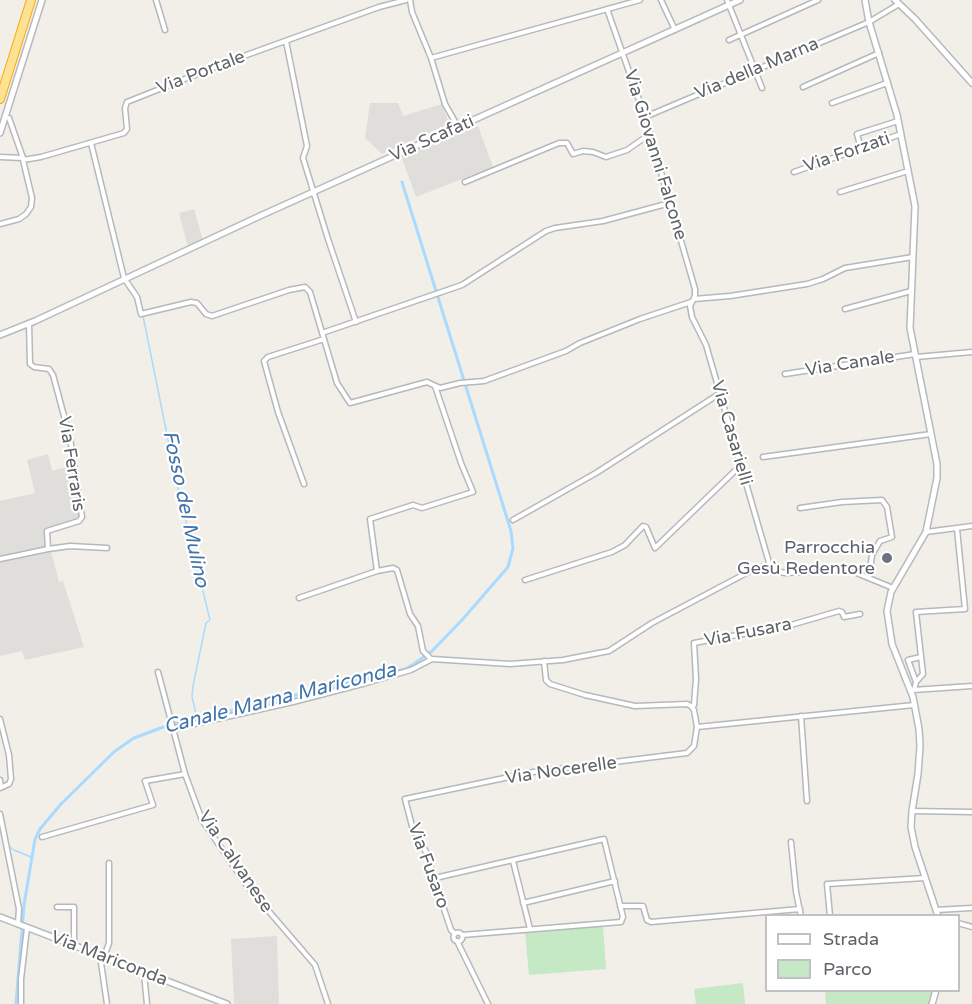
<!DOCTYPE html>
<html>
<head>
<meta charset="utf-8">
<style>
  body { margin:0 }
  #map { position:relative; width:972px; height:1004px; overflow:hidden; background:#f1efe8; font-family:"Varela Round",sans-serif }
  canvas { display:block }
  .legend { position:absolute; left:765px; top:914px; width:195px; height:78px; box-sizing:border-box; background:#fff; border:2px solid #bfc1c3; margin:0; padding:8px 10px; list-style:none; font-size:18px; color:#5f6368 }
  .legend li { display:flex; align-items:center; gap:12px; height:30px }
  .legend b { width:30px; border:2px solid #bfc1c3 }
</style>
</head>
<body>
<div id="map">
<canvas width="972" height="1004"></canvas>
<ul class="legend">
<li><b style="height:8px;background:#fff"></b>Strada</li>
<li><b style="height:16px;background:#c5e8c5"></b>Parco</li>
</ul>
</div>
<script>
const g = document.querySelector('canvas').getContext('2d');
g.lineJoin = 'round';
function fillPath(path, color) { g.fillStyle = color; g.fill(path, 'evenodd'); }
const toPath = rows => new Path2D(rows.map(r => 'M' + r).join(''));
function trace(path, color, width, dash) { g.strokeStyle = color; g.lineWidth = width; g.lineCap = dash ? 'butt' : 'round'; g.setLineDash(dash || []); g.stroke(path); }
function drawText(font, color, halo, rows, align = 'center') {
  g.font = font + ' "Varela Round",sans-serif'; g.lineWidth = 4.5; g.setLineDash([]); g.textBaseline = 'middle'; g.strokeStyle = halo; g.fillStyle = color; for (const [text, x, y, turn = 0] of rows) {
    g.save(); g.translate(x, y); g.rotate((+turn || 0) * Math.PI / 180); g.textAlign = isNaN(turn) ? turn : align; if (halo) g.strokeText(text, 0, 0); g.fillText(text, 0, 0); g.restore();
  }
}
fillPath(toPath([
  [370,103,398,103,403,116,442,104,449,124,382,154,365,138],
  [478,126,493,167,416,197,401,156],
  [194,209,203,240,188,247,179,213],
  [48,454,52,471,73,465,80,517,79,519,45,530,47,547,0,556,0,501,35,493,27,460],
  [51,551,59,582,63,581,84,647,25,660,22,651,0,656,0,561],
  [277,936,279,1004,234,1004,231,939]
]), '#e0deda');
fillPath(toPath([
  [603,926,606,969,529,975,525,933],
  [743,983,745,1004,696,1004,694,989],
  [926,990,933,992,930,1004,826,1004,825,991]
]), '#c5e8c5');
trace(toPath([
  [140,299,141,305],
  [143,316,177,484,210,620,206,623,193,686,192,697,197,718],
  [7,845,14,850,31,857]
]), '#aadaff', 1.5);
trace(toPath([
  [16,1004,24,905,35,839,40,829,61,804,115,751,134,738,166,726,405,669,414,664,432,651,462,620,508,567,513,548,511,531,402,182]
]), '#aadaff', 3);
const street = toPath([
  [156,0,165,30],
  [410,0,412,12,431,58,445,104,458,127],
  [661,0,675,30],
  [727,0,762,88],
  [607,9,645,117,695,289,695,296,690,306,692,317,706,345,770,566],
  [729,40,818,0],
  [286,41,307,146,303,158,328,239,356,322],
  [431,58,640,0],
  [803,87,879,53],
  [832,103,887,83],
  [645,117,869,22,899,4],
  [9,118,23,158],
  [91,143,124,278,137,297,141,314,191,302,197,303,206,314,212,316,289,290,305,287,310,292,337,383,350,403,427,382,440,388,460,383,484,381,566,351,580,343,640,319,691,302],
  [861,149,857,134,898,121],
  [0,157,23,158,23,160,41,157,124,133,127,129,125,108,127,102,230,61,379,7,406,0],
  [794,172,901,134],
  [465,182,559,143,567,143,573,154,583,151,593,152,606,157,627,150,650,134],
  [840,192,908,171],
  [0,224,19,219,26,214,31,207,32,198,23,160],
  [694,299,730,296,807,284,823,279,845,268,913,257],
  [845,309,911,291],
  [322,333,462,285,546,231,555,228,603,221,670,203],
  [916,357,972,352],
  [785,374,915,354],
  [763,457,931,434],
  [304,484,278,412,264,361,268,357,324,339],
  [800,508,842,502,882,500,887,507,892,537,880,541,872,555,869,576],
  [513,520,596,473,719,394],
  [926,532,972,526],
  [48,549,70,546,107,548],
  [0,559,48,549,47,531,79,521,82,517,70,438,53,375,49,369,34,367,30,364,29,323],
  [770,566,777,571,785,573,838,570,854,572,893,588],
  [377,571,393,568,397,570,410,614,418,626,423,651,431,659],
  [525,580,612,552,625,545,643,526,646,527,655,548,741,465],
  [299,598,377,571,370,519,413,505,422,508,473,492,461,463,435,386],
  [544,661,546,680,550,684,585,695,635,706,687,704,691,706,694,710,697,727],
  [158,672,185,774,202,820,248,887,315,965,328,1004],
  [916,682,908,660,921,657],
  [913,690,972,686],
  [914,690,916,682,923,674,916,612,965,609,957,529],
  [692,707,694,705,696,679,694,643,791,625,839,611,842,612,844,617,860,614],
  [801,716,807,801],
  [0,719,9,755,11,779,9,784,0,788],
  [172,729,293,702,366,683,411,670,432,659,510,664,563,660,609,651,652,623,756,568,770,566],
  [0,780,1,787],
  [912,811,972,812],
  [0,814,19,909,18,924],
  [42,837,153,805,145,781,185,774],
  [791,842,796,892,801,916],
  [513,861,530,929],
  [435,878,604,839,623,917,621,922,462,935],
  [523,903,615,881],
  [620,906,643,906,647,920,651,922,800,909],
  [57,907,74,907,74,946],
  [936,910,972,908],
  [830,916,827,884,925,878],
  [958,923,972,927],
  '453.5 937a4.5 4.5 0 1 1 9 0a4.5 4.5 0 1 1-9 0Z',
  [455,934,451,930,444,909,427,854,412,826,405,799,533,772,687,753,694,746,697,727,914,705],
  [457,941,488,1004],
  [100,956,107,1004],
  [104,957,109,943,109,863],
  [144,973,147,1004],
  [21,1004,21,979,27,928]
]);
const secondary = toPath([
  [865,0,869,22,897,115,915,206,910,328,937,464,937,478,926,532,891,592,887,611,892,644,913,697,919,729,920,746,918,774,912,811,911,827,915,847,938,916],
  [895,0,915,19,972,83],
  [0,133,42,0],
  [0,335,35,321,262,215,740,0],
  [0,917,227,1004],
  [932,1004,936,990]
]);
const highway = toPath([
  [0,99,31,0]
]);
trace(street, '#b5b8bc', 7);
trace(secondary, '#b6babf', 8);
trace(highway, '#f9ab00', 10);
trace(street, '#fff', 4);
trace(secondary, '#fff', 5);
trace(highway, '#fde293', 8);
for (const [x, y, r, color] of [
  [887,558,6,"#6b7280"]
]) { const dot = new Path2D(); dot.arc(x, y, r, 0, 2 * Math.PI); g.fillStyle = color; g.fill(dot); trace(dot, '#fff', 2); }
drawText('18px', '#5f6368', '#fff', [
  ["Via della Marna",757,69,-23],
  ["Via Portale",201,73,-21],
  ["Via Scafati",432,139,-24],
  ["Via Forzati",847,153,-19],
  ["Via Giovanni Falcone",655,155,73],
  ["Via Canale",850,364,-9],
  ["Via Casarielli",731,433,74],
  ["Via Ferraris",71,464,81],
  ["Via Fusara",748,633,-11],
  ["Via Nocerelle",561,771,-8],
  ["Via Calvanese",235,862,56],
  ["Via Fusaro",428,866,70],
  ["Via Mariconda",109,959,21]
]);
drawText('18px', '#5b616d', '#fff', [
  ["Parrocchia",875,548],
  ["Gesù Redentore",875,569]
], 'right');
drawText('italic 20px', '#4174aa', '#fff', [
  ["Fosso del Mulino",185,509,78],
  ["Canale Marna Mariconda",280,699,-14]
]);
</script>
</body>
</html>
